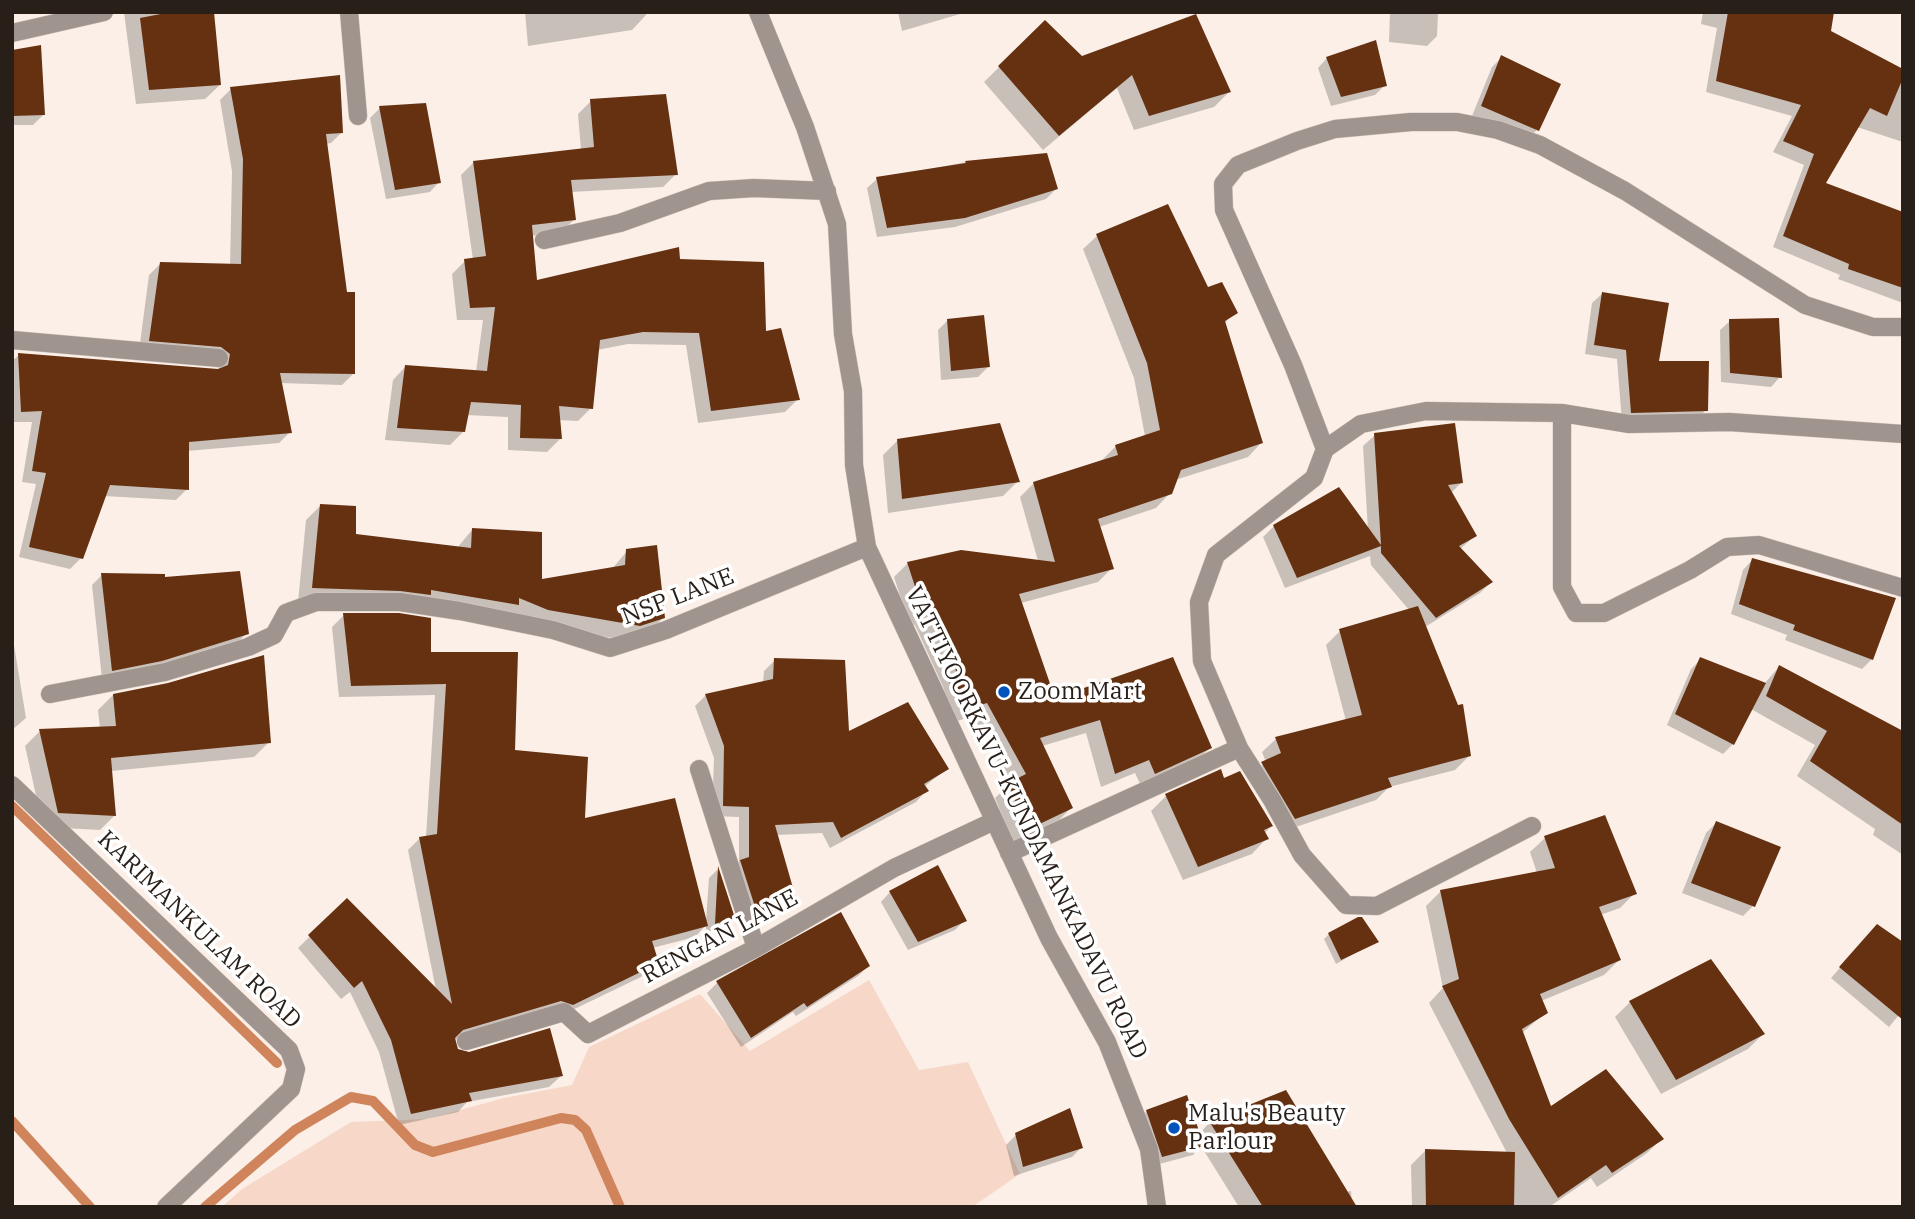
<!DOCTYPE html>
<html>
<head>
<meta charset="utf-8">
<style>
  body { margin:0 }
  #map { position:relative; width:1915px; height:1219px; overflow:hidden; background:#fbefe8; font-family:"IBM Plex Serif",serif }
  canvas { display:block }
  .frame { position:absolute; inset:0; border:14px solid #291f19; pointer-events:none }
</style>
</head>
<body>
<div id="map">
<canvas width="1915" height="1219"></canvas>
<div class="frame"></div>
</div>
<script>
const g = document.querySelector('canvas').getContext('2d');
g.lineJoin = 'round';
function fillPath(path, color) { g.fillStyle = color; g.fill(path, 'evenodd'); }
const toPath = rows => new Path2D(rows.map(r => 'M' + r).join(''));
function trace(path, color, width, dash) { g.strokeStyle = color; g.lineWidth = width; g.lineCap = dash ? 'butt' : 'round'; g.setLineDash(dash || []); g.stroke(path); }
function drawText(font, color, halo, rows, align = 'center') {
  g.font = font + ' "IBM Plex Serif",serif'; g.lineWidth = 7; g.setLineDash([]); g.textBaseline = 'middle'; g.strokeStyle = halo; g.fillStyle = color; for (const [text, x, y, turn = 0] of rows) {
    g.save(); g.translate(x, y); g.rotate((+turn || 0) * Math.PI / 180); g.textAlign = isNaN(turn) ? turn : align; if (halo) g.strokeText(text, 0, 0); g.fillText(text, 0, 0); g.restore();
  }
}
fillPath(toPath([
  [869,980,919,1070,968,1062,1020,1174,972,1207,222,1207,242,1189,351,1122,427,1119,504,1098,572,1085,589,1047,700,994,750,1051]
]), '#f7d8c8');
fillPath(toPath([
  [124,12,213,12,220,85,205,99,136,104],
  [525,12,646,12,646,15,632,30,528,46],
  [898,12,967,12,902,31],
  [1390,12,1438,12,1437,36,1427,46,1389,42],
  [1703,12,1832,12,1829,32,1903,77,1903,142,1857,127,1824,184,1903,213,1903,303,1838,279,1840,275,1773,247,1804,165,1773,152,1792,116,1706,92,1717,28,1701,24],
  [1045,22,1082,58,1229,92,1214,107,1134,130,1117,88,1043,150,984,82],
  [12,52,43,115,33,125,12,125],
  [1502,57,1537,130,1527,139,1472,116,1492,67],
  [1327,58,1385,85,1375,95,1331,106,1318,68],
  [231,89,342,132,331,143,326,144,354,373,342,385,280,383,290,432,279,443,187,451,187,489,176,500,104,496,81,558,70,569,19,557,36,484,22,482,32,422,12,422,12,361,19,355,218,371,219,365,139,351,149,275,161,263,230,266,232,171,220,100],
  [591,101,676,174,663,187,571,192,575,219,561,232,531,236,535,283,678,261,765,333,798,399,785,412,698,423,686,345,628,344,597,350,591,408,578,421,558,420,560,439,547,452,508,450,508,417,466,415,463,432,450,445,385,440,393,380,406,366,476,372,483,320,457,320,452,274,465,261,473,260,461,175,474,162,581,150,578,114],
  [380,108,439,182,430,192,386,199,370,118],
  [966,162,1056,189,1046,199,955,227,877,237,867,188,877,179],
  [1097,236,1207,289,1235,312,1224,324,1261,443,1248,457,1175,480,1170,493,1156,508,1099,527,1112,568,1098,582,1021,603,1054,700,1210,748,1196,761,1141,786,1135,773,1101,787,1086,733,1042,746,1071,808,1057,822,1013,842,995,798,1010,784,973,716,951,723,937,697,944,689,915,625,910,627,894,577,908,563,1038,561,1020,497,1034,483,1102,460,1116,446,1145,436,1134,378,1083,249],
  [1602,294,1657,363,1706,410,1696,420,1622,422,1617,359,1585,354,1592,303],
  [948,320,988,367,978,377,941,380,938,330],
  [1730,321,1780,377,1771,387,1721,382,1720,330],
  [1375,435,1461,483,1450,494,1475,536,1460,549,1491,582,1480,593,1425,627,1469,756,1455,770,1389,787,1376,800,1281,832,1248,777,1266,762,1262,752,1276,739,1346,721,1326,645,1340,631,1409,610,1371,565,1370,556,1285,588,1263,537,1274,526,1368,531,1363,446],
  [898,440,1018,481,1003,496,888,513,883,455],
  [321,505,355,535,457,548,472,530,541,581,612,569,627,551,663,618,648,633,624,640,532,624,508,614,298,602,306,520],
  [1752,560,1872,659,1862,669,1785,640,1787,635,1731,614,1743,570],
  [102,575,247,633,237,643,151,670,102,679,92,585],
  [344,615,429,654,513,752,583,820,706,921,709,878,717,870,733,918,723,928,706,932,706,925,695,937,652,948,657,963,645,975,560,1016,548,1012,454,1040,456,1050,561,1076,549,1087,467,1102,458,1112,399,1125,379,1052,350,992,341,999,298,948,347,900,436,990,408,850,420,838,426,837,435,695,339,697,332,627],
  [12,633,26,718,12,730],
  [1701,659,1764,684,1779,667,1903,733,1903,855,1873,835,1875,829,1797,776,1815,745,1751,709,1733,744,1723,754,1667,725,1691,669],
  [775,660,848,733,947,768,924,787,926,791,916,802,830,848,822,833,776,835,795,901,784,912,746,922,730,872,739,863,739,817,712,816,714,758,695,706,706,695,763,683,764,671],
  [113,695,269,742,254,757,111,771,114,816,100,830,43,827,25,746,40,731,100,728,98,710],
  [1224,780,1271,826,1264,834,1266,839,1252,854,1183,880,1151,811,1166,796],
  [1716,823,1753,906,1743,916,1682,893,1706,833],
  [1545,838,1635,893,1620,908,1600,915,1619,960,1604,975,1541,1001,1546,1012,1522,1033,1550,1108,1662,1139,1647,1153,1597,1187,1591,1178,1549,1207,1412,1207,1411,1165,1426,1150,1507,1153,1429,1003,1443,988,1426,906,1441,891,1537,873,1530,852],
  [890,892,965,920,955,930,908,950,881,902],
  [840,914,868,966,858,976,796,1016,793,1012,741,1047,707,993,717,983],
  [1329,934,1377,941,1336,964,1324,939],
  [1868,936,1903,1010,1889,1027,1831,978],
  [1710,961,1763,1034,1748,1049,1661,1094,1615,1017,1630,1002],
  [1147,1111,1199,1134,1210,1122,1346,1192,1351,1191,1352,1207,1239,1207,1201,1146,1193,1155,1152,1166,1137,1121],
  [1016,1135,1081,1148,1072,1157,1014,1176,1006,1145]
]), '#0003');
trace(toPath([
  [12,806,277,1063],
  [12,1121,90,1207],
  [205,1207,295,1130,351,1097,373,1101,415,1145,433,1152,561,1118,575,1120,586,1130,620,1207]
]), '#d0845b', 10);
fillPath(toPath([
  [171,12,214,12,221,85,149,90,140,18],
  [1728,12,1834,12,1831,31,1903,69,1903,78,1887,116,1870,108,1826,183,1903,212,1903,288,1848,269,1849,264,1783,236,1814,154,1783,141,1801,105,1716,81],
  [1196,14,1231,92,1149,116,1132,75,1059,136,998,66,1045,20,1082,56],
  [1376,40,1387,86,1341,97,1326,57],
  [41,45,45,115,12,116,12,50],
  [1501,55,1561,84,1539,131,1481,106],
  [340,75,343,133,326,134,347,292,355,292,355,374,280,373,292,433,189,442,189,490,110,485,83,559,29,547,46,473,32,471,42,411,21,412,18,353,218,369,228,365,230,354,221,347,149,341,160,262,241,264,243,159,230,87],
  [666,94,678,175,571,180,576,220,532,225,537,280,679,247,680,259,764,262,766,331,781,328,800,400,711,411,699,333,643,332,600,340,593,409,559,406,562,439,520,438,521,405,471,402,465,432,397,428,405,365,487,371,495,307,470,308,464,259,486,256,473,161,594,147,590,99],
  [426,103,441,183,395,190,379,106],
  [1047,153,1058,189,965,218,887,228,876,177,966,163,965,161],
  [1168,204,1208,287,1222,282,1238,313,1225,321,1263,443,1181,470,1172,494,1098,519,1114,569,1019,594,1055,698,1173,657,1212,748,1155,774,1149,760,1115,774,1100,720,1040,738,1073,808,1027,830,1008,783,1026,774,987,703,965,710,949,682,959,677,929,612,924,614,907,562,961,550,1055,562,1033,482,1118,455,1115,445,1160,430,1147,363,1096,234],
  [1602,292,1669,303,1659,361,1709,361,1708,411,1631,413,1626,350,1594,345],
  [984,315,990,367,951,371,947,319],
  [1779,318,1782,378,1730,373,1729,319],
  [1000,423,1020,482,902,499,897,439],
  [1455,423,1463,483,1448,485,1477,536,1459,546,1493,582,1436,618,1381,553,1381,546,1297,578,1273,525,1339,487,1381,545,1374,433],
  [320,504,356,506,356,534,471,548,472,528,542,532,542,579,625,565,626,549,657,545,665,618,640,626,548,610,519,598,519,605,431,590,431,595,400,591,312,588],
  [1752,558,1896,598,1873,660,1793,630,1795,625,1739,604],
  [240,571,249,634,162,661,112,671,101,573,165,574,165,577],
  [1418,606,1458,705,1463,704,1471,756,1388,778,1392,787,1295,819,1261,762,1281,753,1275,737,1362,715,1339,629],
  [343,613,399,613,431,618,431,652,518,652,515,750,588,757,585,818,675,798,708,926,652,941,659,963,573,1005,561,1001,463,1030,455,1038,458,1049,469,1052,550,1028,563,1076,469,1093,472,1101,411,1114,391,1040,362,981,354,988,308,935,347,898,452,1004,419,837,437,834,446,684,351,686],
  [264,655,271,743,111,758,116,816,58,813,39,729,116,726,113,694,168,683],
  [1700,657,1766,683,1734,745,1675,714],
  [774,658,845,660,849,731,908,702,949,769,924,784,929,791,841,838,833,822,775,825,797,902,757,913,740,860,749,857,749,807,723,806,724,746,705,694,773,679],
  [1779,665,1903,731,1903,825,1810,761,1827,731,1766,696],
  [1221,769,1224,778,1240,771,1273,826,1264,830,1269,839,1198,867,1165,794],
  [1605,815,1637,894,1599,907,1621,960,1540,994,1548,1013,1522,1029,1551,1106,1606,1069,1664,1139,1612,1173,1606,1165,1558,1198,1509,1119,1442,986,1459,979,1440,890,1555,868,1544,836],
  [1716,821,1781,847,1755,907,1691,883],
  [938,865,967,921,918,942,889,891],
  [718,866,735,918,715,924],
  [841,912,870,966,807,1007,804,1003,751,1038,716,981],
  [1358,917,1362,917,1379,942,1341,960,1328,933],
  [1877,924,1903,942,1903,1020,1839,967],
  [1711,959,1765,1034,1676,1080,1629,1001],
  [1286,1090,1357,1207,1263,1207,1209,1121],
  [1187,1095,1204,1146,1162,1157,1146,1110],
  [1070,1108,1083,1148,1023,1167,1015,1133],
  [1425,1149,1515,1152,1514,1207,1426,1207]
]), '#653110');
const minor = toPath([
  [349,12,358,116],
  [758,12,805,127,837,224,843,334,853,391,854,465,867,547,1049,938,1107,1042,1149,1149,1157,1207],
  [12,33,104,12],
  [544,240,620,223,709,191,754,188,827,191],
  [12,340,219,358],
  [1562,413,1562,587,1576,613,1604,613,1690,570,1727,547,1759,545,1903,588],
  [1325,449,1293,365,1224,210,1223,184,1238,165,1297,141,1335,129,1411,122,1457,122,1498,130,1540,145,1625,191,1805,305,1873,327,1903,327],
  [1325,449,1361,424,1426,411,1562,413,1629,424,1729,422,1903,434],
  [50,694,165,672,248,647,274,635,286,613,316,602,400,602,460,611,553,630,610,648,666,630,867,547],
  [1239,748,1272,800,1302,855,1346,905,1377,906,1532,826],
  [699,769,756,948],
  [12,785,289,1050,296,1069,291,1089,166,1207],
  [1009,853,1239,748,1202,661,1199,602,1216,555,1314,478,1325,449],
  [466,1041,564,1012,588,1034,756,948,894,868,994,821]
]);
trace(minor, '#d5cac3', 19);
trace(minor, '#a0948e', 18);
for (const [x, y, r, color] of [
  [1004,692,7,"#0254bd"],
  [1174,1128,7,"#0254bd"]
]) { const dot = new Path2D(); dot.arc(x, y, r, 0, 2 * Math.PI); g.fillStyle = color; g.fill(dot); trace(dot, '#fff', 2.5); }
drawText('24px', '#291f19', '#fff', [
  ["NSP LANE",678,597,-21],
  ["VATTIYOORKAVU-KUNDAMANKADAVU ROAD",1026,823,64],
  ["KARIMANKULAM ROAD",199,930,44],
  ["RENGAN LANE",720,937,-28]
]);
drawText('24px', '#291f19', '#fff', [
  ["Zoom Mart",1018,692],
  ["Malu's Beauty",1188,1114],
  ["Parlour",1188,1142]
], 'left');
</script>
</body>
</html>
